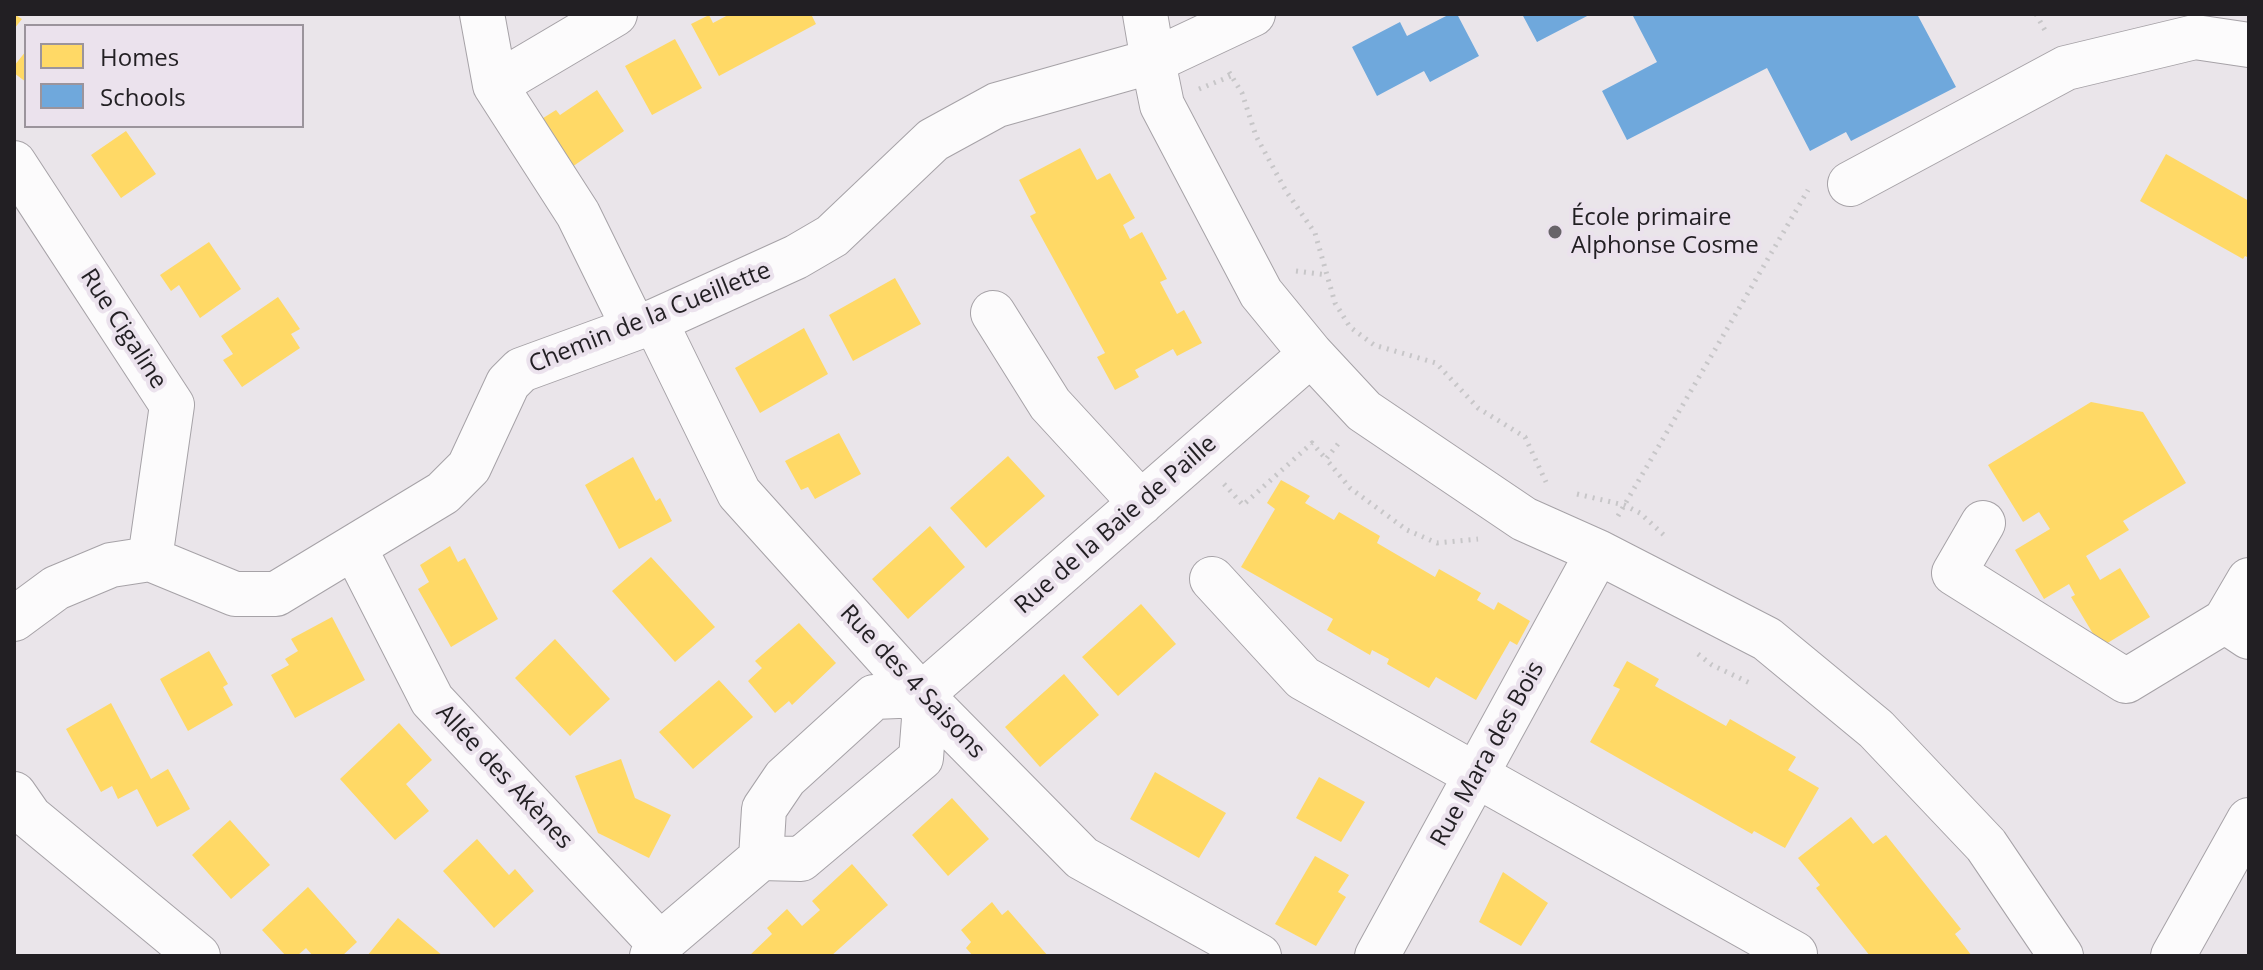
<!DOCTYPE html>
<html>
<head>
<meta charset="utf-8">
<style>
  body { margin:0 }
  #map { position:relative; width:2263px; height:970px; overflow:hidden; background:#eae5ea; font-family:"Open Sans",sans-serif }
  canvas { display:block }
  .frame { position:absolute; inset:0; border:16px solid #221f23; pointer-events:none }
  .legend { position:absolute; left:24px; top:24px; width:280px; height:104px; box-sizing:border-box; background:#ebe2ed; border:2px solid #9b949c; margin:0; padding:10px 14px; list-style:none; font-size:24px; color:#221f23 }
  .legend li { display:flex; align-items:center; gap:16px; height:40px }
  .legend b { width:40px; border:2px solid #9b949c }
</style>
</head>
<body>
<div id="map">
<canvas width="2263" height="970"></canvas>
<div class="frame"></div>
<ul class="legend">
<li><b style="height:22px;background:#ffd966"></b>Homes</li>
<li><b style="height:22px;background:#6fa8dc"></b>Schools</li>
</ul>
</div>
<script>
const g = document.querySelector('canvas').getContext('2d');
g.lineJoin = 'round';
function fillPath(path, color) { g.fillStyle = color; g.fill(path, 'evenodd'); }
const toPath = rows => new Path2D(rows.map(r => 'M' + r).join(''));
function trace(path, color, width, dash) { g.strokeStyle = color; g.lineWidth = width; g.lineCap = dash ? 'butt' : 'round'; g.setLineDash(dash || []); g.stroke(path); }
function drawText(font, color, halo, rows, align = 'center') {
  g.font = font + ' "Open Sans",sans-serif'; g.lineWidth = 8; g.setLineDash([]); g.textBaseline = 'middle'; g.strokeStyle = halo; g.fillStyle = color; for (const [text, x, y, turn = 0] of rows) {
    g.save(); g.translate(x, y); g.rotate((+turn || 0) * Math.PI / 180); g.textAlign = isNaN(turn) ? turn : align; if (halo) g.strokeText(text, 0, 0); g.fillText(text, 0, 0); g.restore();
  }
}
fillPath(toPath([
  [14,14,22,19,14,29],
  [730,14,811,14,816,24,719,76,691,24,709,15,713,23],
  [675,39,702,88,652,115,625,66],
  [26,51,26,82,14,73,14,66],
  [597,90,624,131,572,167,540,120,556,110,560,115],
  [126,131,156,174,121,198,91,155],
  [1080,148,1097,180,1110,173,1135,218,1123,225,1130,239,1142,232,1167,279,1160,282,1177,314,1184,310,1202,343,1177,356,1173,349,1135,370,1139,377,1115,390,1097,357,1105,353,1030,216,1036,213,1019,180],
  [2166,154,2249,201,2249,258,2245,256,2243,259,2140,201],
  [209,242,241,289,200,318,179,285,171,291,160,275],
  [895,278,921,324,853,361,829,315],
  [278,297,300,329,291,334,300,348,242,387,223,360,233,354,221,336],
  [804,328,828,374,760,413,735,368],
  [2091,402,2143,412,2186,483,2123,521,2129,530,2086,556,2100,580,2120,568,2150,617,2101,647,2071,597,2075,595,2069,584,2044,599,2015,550,2050,529,2039,512,2023,522,1988,465],
  [839,433,861,474,815,499,808,487,801,490,785,461],
  [1008,456,1045,496,986,548,950,508],
  [633,457,656,501,660,498,672,521,619,549,585,485],
  [1281,480,1310,496,1305,503,1334,520,1339,512,1380,536,1377,543,1435,577,1439,569,1481,593,1477,600,1494,610,1498,602,1530,621,1517,645,1510,641,1476,700,1436,677,1429,688,1387,664,1389,659,1372,650,1370,655,1327,630,1333,619,1241,567,1275,509,1267,503],
  [930,526,965,567,908,619,872,579],
  [450,546,458,562,465,558,498,619,451,647,418,589,429,582,420,565],
  [651,557,715,627,675,662,612,591],
  [1141,604,1176,644,1118,696,1082,657],
  [332,617,365,680,295,718,271,675,289,665,285,659,298,651,291,639],
  [799,623,836,663,792,705,789,701,775,713,748,681,762,668,755,661],
  [555,639,610,699,570,736,515,678],
  [209,651,228,684,223,687,233,705,188,731,160,679],
  [1627,661,1659,679,1655,686,1726,726,1730,719,1796,757,1788,770,1819,788,1785,848,1754,831,1752,834,1590,742,1620,689,1613,686],
  [1064,674,1099,715,1040,767,1005,727],
  [719,680,753,717,693,769,659,732],
  [111,703,151,779,168,769,190,809,157,827,137,789,118,799,112,786,101,792,66,729],
  [399,723,432,760,406,784,429,811,395,840,340,779],
  [621,759,635,798,671,815,649,858,598,833,575,776],
  [1155,772,1226,813,1199,858,1130,819],
  [1319,777,1365,802,1341,842,1296,818],
  [952,798,989,839,948,876,912,835],
  [1851,817,1873,844,1886,835,1961,929,1955,934,1972,956,1870,956,1816,888,1820,885,1798,858],
  [230,820,270,865,231,899,192,855],
  [477,839,509,875,515,869,534,891,494,928,443,871],
  [1315,856,1349,875,1338,892,1346,897,1316,946,1275,924],
  [852,864,888,905,831,956,749,956,772,934,767,928,787,909,802,926,820,910,812,901],
  [1503,872,1548,903,1521,946,1479,922],
  [308,887,357,942,342,956,313,956,306,948,297,956,286,956,262,930],
  [992,902,1002,915,1008,910,1048,956,973,956,966,948,971,942,961,930],
  [398,918,443,956,367,956]
]), '#ffd966');
fillPath(toPath([
  [1450,14,1457,14,1479,56,1430,82,1424,71,1377,96,1352,47,1400,22,1407,36],
  [1522,14,1591,14,1537,42],
  [1632,14,1917,14,1956,87,1851,141,1846,132,1810,151,1767,68,1627,140,1602,91,1657,62]
]), '#6fa8dc');
const minor = toPath([
  [482,14,495,85,578,214,634,328],
  [1253,14,1153,61,1162,105,1261,293,1311,354,1364,411,1524,519,1598,552,1767,639,1876,729,1986,845,2061,956],
  [495,85,615,14],
  [14,163,172,405,150,559],
  [1850,184,2066,68,2195,37,2249,45],
  [993,313,1050,404,1141,503],
  [655,321,739,493,921,695,1082,858,1259,956],
  [1983,523,1954,573,2126,681,2225,621,2249,637],
  [354,547,432,700,660,944],
  [1212,579,1303,678,1795,954],
  [14,619,56,588,111,565,150,559,235,594,276,594,443,493,469,467,508,383,521,370,655,321,796,257,832,236,933,140,997,105,1153,61,1145,14],
  [2225,621,2249,580],
  [14,794,30,817,198,956],
  [761,858,764,809,785,778,874,697,921,695,1311,354],
  [652,956,660,944,761,858,801,859,921,758,924,719,921,695],
  [1377,956,1598,552],
  [2173,956,2249,820]
]);
trace(minor, '#a6a2a7', 46);
trace(toPath([
  [2036,14,2047,34],
  [1229,72,1242,93,1256,136,1286,191,1315,233,1335,303,1350,327,1374,345,1436,363,1478,408,1525,437,1546,482],
  [1199,89,1231,76],
  [1296,271,1327,275],
  [1338,444,1326,459,1350,488,1407,530,1437,543,1478,539],
  [1224,484,1243,505,1312,443,1326,459],
  [1577,494,1624,505,1640,513,1666,537],
  [1618,516,1808,190],
  [1698,654,1712,665,1752,684]
]), '#c7c6c8', 5, [2, 6]);
trace(minor, '#fcfbfc', 44);
for (const [x, y, r, color] of [
  [1555,232,8,"#686469"]
]) { const dot = new Path2D(); dot.arc(x, y, r, 0, 2 * Math.PI); g.fillStyle = color; g.fill(dot); trace(dot, '#ebe2ed', 3); }
drawText('24px', '#221f23', '#ebe2ed', [
  ["École primaire",1571,218],
  ["Alphonse Cosme",1571,246]
], 'left');
drawText('24px', '#221f23', '#ebe2ed', [
  ["Chemin de la Cueillette",650,318,-22],
  ["Rue Cigaline",123,329,57],
  ["Rue de la Baie de Paille",1116,525,-41],
  ["Rue des 4 Saisons",912,682,47],
  ["Rue Mara des Bois",1488,754,-61],
  ["Allée des Akènes",504,777,47]
]);
</script>
</body>
</html>
